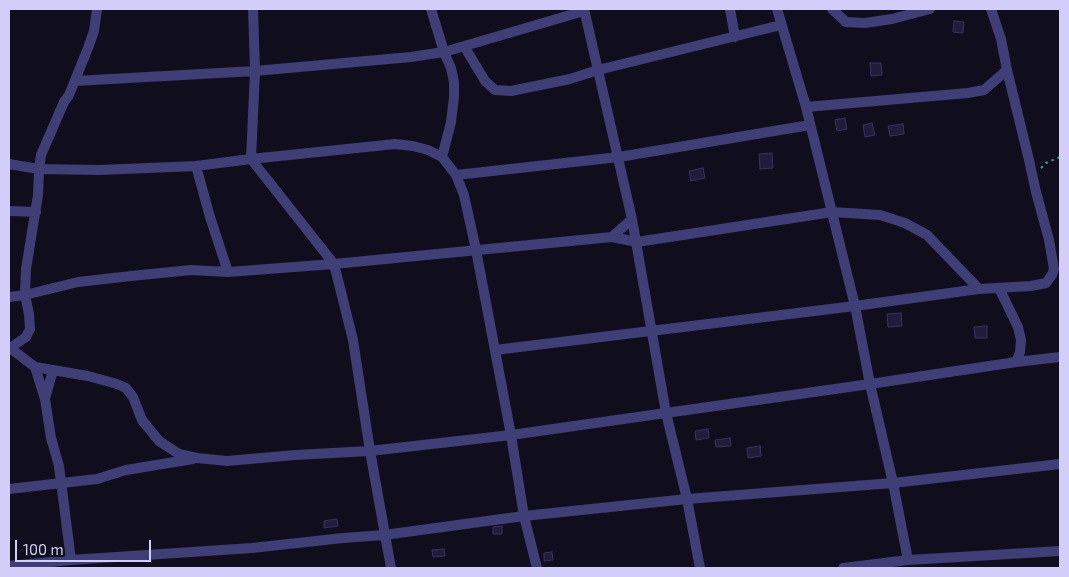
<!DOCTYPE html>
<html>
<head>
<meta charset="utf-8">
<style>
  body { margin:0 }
  #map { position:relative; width:1069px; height:577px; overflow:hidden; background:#100e1c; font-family:"Exo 2",sans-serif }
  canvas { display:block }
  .frame { position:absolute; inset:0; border:10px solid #d3cef9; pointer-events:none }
  .scale { position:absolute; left:15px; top:540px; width:136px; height:22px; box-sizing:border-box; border:2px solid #d3cef9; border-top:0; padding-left:6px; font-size:15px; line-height:18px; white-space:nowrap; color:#d3cef9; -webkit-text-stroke:4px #100e1c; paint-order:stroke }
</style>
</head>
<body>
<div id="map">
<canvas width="1069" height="577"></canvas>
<div class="frame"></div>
<div class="scale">100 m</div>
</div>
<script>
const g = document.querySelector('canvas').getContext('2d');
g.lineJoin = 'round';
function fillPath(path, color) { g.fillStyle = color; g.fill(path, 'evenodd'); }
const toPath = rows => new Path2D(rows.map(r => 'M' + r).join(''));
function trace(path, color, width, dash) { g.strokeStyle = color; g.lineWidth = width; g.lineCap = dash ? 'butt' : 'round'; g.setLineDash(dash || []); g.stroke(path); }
const building = toPath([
  [954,21,964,22,963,33,953,32,954,21],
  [870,63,881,63,882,75,871,76,870,63],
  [845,118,847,129,837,131,835,120,845,118],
  [872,123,875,135,865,137,863,125,872,123],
  [903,124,904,134,890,136,888,126,903,124],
  [772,153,773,168,760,169,759,154,772,153],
  [703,168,705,178,691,181,689,171,703,168],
  [901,313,902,326,888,327,887,314,901,313],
  [987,326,987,338,975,338,974,327,987,326],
  [708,429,709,438,696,440,695,431,708,429],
  [730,438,731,446,716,447,715,440,730,438],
  [760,446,761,456,748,458,747,448,760,446],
  [337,519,338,526,324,528,324,521,337,519],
  [502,526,502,534,493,534,493,527,502,526],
  [444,549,445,556,433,557,432,550,444,549],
  [552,552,553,560,544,561,544,553,552,552]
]);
fillPath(building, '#221c3b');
trace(building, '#3a3164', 1);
trace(toPath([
  [1041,168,1046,163,1060,157]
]), '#3aa19a', 2, [2.5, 4]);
trace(toPath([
  [431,9,444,52,451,68,454,82,454,97,451,122,442,157],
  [584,9,632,219,666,413,687,499,700,568],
  [730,9,735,37],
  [777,9,806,107,855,306,870,384,893,483,908,560],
  [832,9,846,22,865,23,892,19,930,9],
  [464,46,485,81,495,90,511,91,570,79,598,70,781,25],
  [75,81,255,71,411,57,444,52,584,11],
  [806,107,968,93,984,90,1007,70],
  [251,159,395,144,413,146,428,150,442,157,456,175,464,195,476,250,511,435,524,516,537,568],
  [9,164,39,169,100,170,196,166,251,159,255,71,253,9],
  [196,166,210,217,228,272],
  [456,175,619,157,810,125],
  [9,211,36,212],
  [612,237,632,219],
  [999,288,1018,327,1021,340,1020,352,1016,362],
  [979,289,927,235,905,223,880,215,832,212,637,242,612,237,334,264,353,340,370,451,511,435,870,384,1016,362,1060,357],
  [9,297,25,295,78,282,131,276,191,270,228,272,334,264,251,159],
  [10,348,26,337,30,329,29,314,25,295,26,269,38,195,39,169,41,155,64,102,69,95,88,48,94,31,97,9],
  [9,349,10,348,35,367,88,376,117,384,126,388,133,397,142,420,159,441,179,454,197,458,227,461,295,455,370,451,391,568],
  [495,350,855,306,979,289,1031,286,1046,283,1052,275,1054,269,1049,240,1036,192,1029,160,1007,70,1001,39,991,9],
  [35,367,45,399,51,438,59,466,71,560],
  [45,399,53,370],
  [9,489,97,479,126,470,193,459],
  [9,566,71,560,252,548,343,538,384,535,524,516,687,499,893,483,1060,464],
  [843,568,908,560,1060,551]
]), '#3f3e76', 10);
</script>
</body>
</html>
